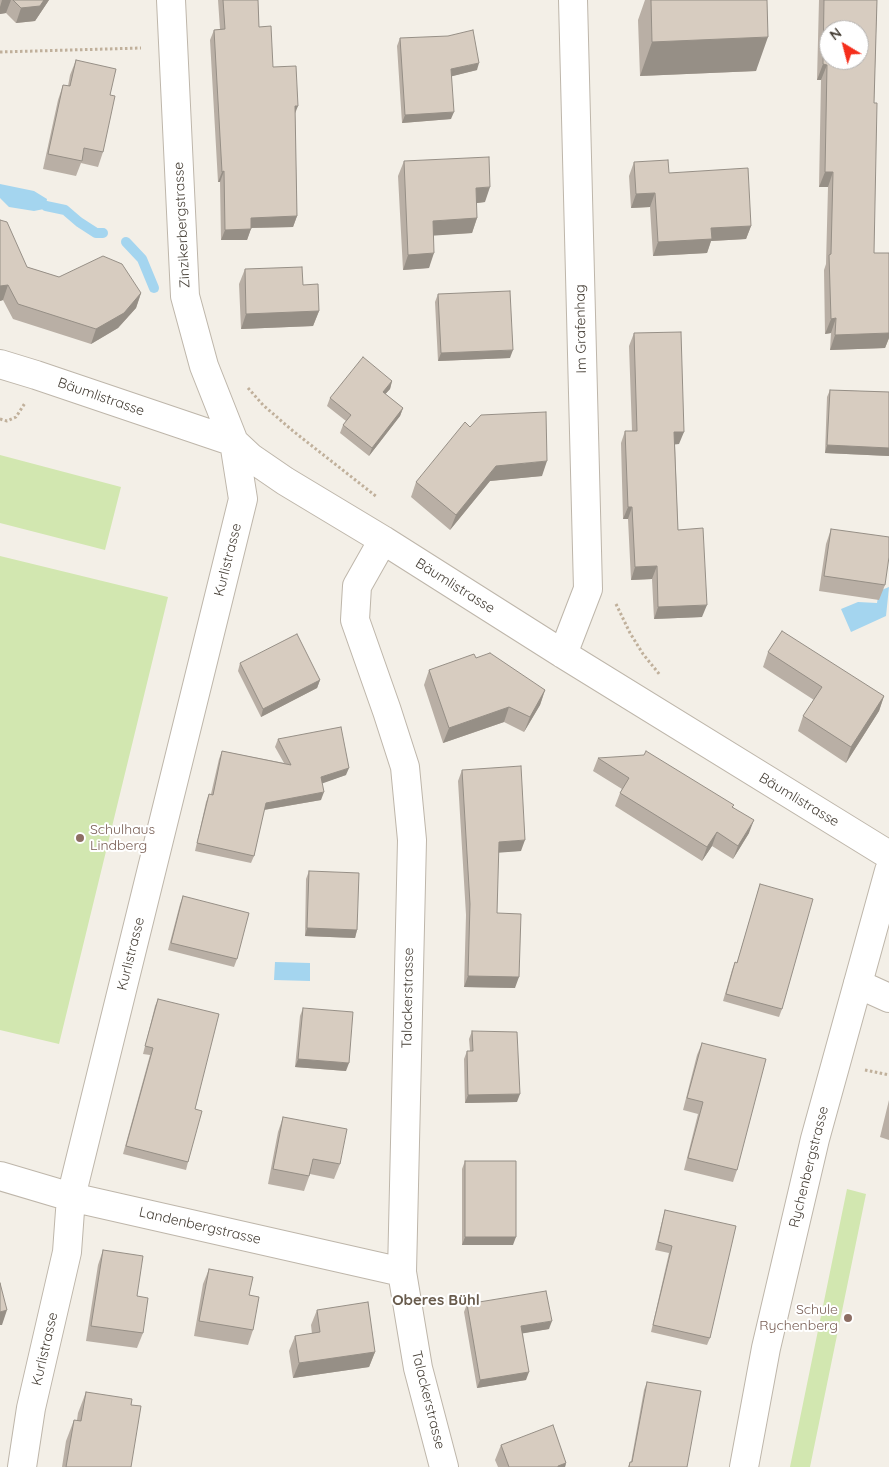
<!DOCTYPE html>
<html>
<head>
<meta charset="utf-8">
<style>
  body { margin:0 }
  #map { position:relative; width:889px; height:1467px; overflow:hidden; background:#f3efe7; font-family:Quicksand,sans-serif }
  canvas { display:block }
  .north { position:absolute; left:819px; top:20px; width:50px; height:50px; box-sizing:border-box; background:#fff; border:1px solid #b5b2af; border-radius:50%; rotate:323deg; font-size:14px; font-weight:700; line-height:20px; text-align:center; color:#463f36 }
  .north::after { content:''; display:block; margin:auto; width:18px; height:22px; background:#f52e1c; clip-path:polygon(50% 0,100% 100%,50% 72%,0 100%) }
</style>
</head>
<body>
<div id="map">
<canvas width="889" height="1467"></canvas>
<div class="north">N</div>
</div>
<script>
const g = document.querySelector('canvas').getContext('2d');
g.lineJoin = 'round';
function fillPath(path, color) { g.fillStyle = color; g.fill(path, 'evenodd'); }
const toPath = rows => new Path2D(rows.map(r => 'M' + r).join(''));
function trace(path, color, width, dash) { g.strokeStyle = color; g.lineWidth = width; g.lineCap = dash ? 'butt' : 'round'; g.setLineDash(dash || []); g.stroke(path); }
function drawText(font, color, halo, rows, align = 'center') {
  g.font = font + ' Quicksand,sans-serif'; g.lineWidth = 4; g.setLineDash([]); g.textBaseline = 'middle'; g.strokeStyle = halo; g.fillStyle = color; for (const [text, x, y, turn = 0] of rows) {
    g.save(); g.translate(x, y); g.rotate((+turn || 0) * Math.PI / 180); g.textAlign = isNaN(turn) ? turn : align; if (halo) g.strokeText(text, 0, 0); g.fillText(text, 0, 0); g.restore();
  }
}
fillPath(toPath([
  [0,455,121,487,105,550,0,523],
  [0,556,168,597,59,1044,0,1030],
  [847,1189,866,1194,810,1467,790,1467]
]), '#d2e7b0');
fillPath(toPath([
  [0,184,34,191,47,199,46,206,44,209,34,211,9,207,0,198],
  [889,587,886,616,851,632,841,609,858,602,877,603,879,591],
  [275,962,310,963,310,981,274,980]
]), '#a4d5ef');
trace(toPath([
  [46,206,65,210,79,222,96,233,103,233],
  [126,242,142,259,154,288]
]), '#a4d5ef', 10);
const minor = toPath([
  [0,364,36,375,234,442,250,457,285,481,383,540,563,654,889,855],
  [383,540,357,586,355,620,387,711,405,767,412,840,402,1272,418,1368,444,1467],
  [563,654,588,589,573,0],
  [858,984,889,998],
  [0,1176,71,1197,402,1272],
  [22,1467,31,1408,67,1252,71,1197,243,499,234,442,204,366,185,296,171,0]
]);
const tertiary = toPath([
  [744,1467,766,1348,815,1139,889,871]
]);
trace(minor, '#beb6aa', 30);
trace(tertiary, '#beb6aa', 30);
trace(toPath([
  [0,52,141,48],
  [248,388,263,405,293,431,377,497],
  [0,419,7,421,16,417,25,403],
  [616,604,630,633,643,654,660,675],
  [865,1070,889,1075]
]), '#c0b09b', 3, [2.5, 2.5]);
trace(minor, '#fff', 28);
trace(tertiary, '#fff', 28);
fillPath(toPath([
  [0,0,49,0,35,21,16,23,6,13,0,14],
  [218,0,258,0,259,27,273,67,295,115,297,216,293,227,251,228,247,240,221,240,220,182,218,182,210,40,214,30,220,29],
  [645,0,767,0,756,71,640,76,638,20],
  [819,0,877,0,874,103,874,253,889,253,889,338,885,348,830,350,831,333,825,334,824,270,826,264,828,187,819,187,821,80,817,80],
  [400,38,477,70,452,76,451,119,402,123,397,46],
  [76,60,110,95,103,152,98,167,81,163,76,176,43,169,58,100,63,85,68,86,70,75],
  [404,161,485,202,476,203,477,218,472,233,434,235,429,268,403,270,398,176],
  [634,162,669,173,751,226,746,239,711,241,707,253,653,256,650,207,631,208,629,176],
  [0,220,27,267,59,277,141,293,136,308,118,328,91,344,13,319,3,300,0,301],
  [245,269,303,285,319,311,313,326,241,329,239,284],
  [438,294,510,358,438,361,435,302],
  [634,333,679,444,675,444,678,530,702,617,654,619,652,579,631,580,628,519,623,519,621,443,625,431,632,431,629,346],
  [392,381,390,389,385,394,403,408,400,416,369,456,340,433,343,425,346,421,327,406,330,398],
  [830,390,889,392,889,456,825,453,827,397],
  [470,427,542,476,490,481,450,530,411,497,416,482],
  [831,529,885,585,879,600,819,591,826,544],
  [768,652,884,696,879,711,846,763,798,731,803,716,814,700,763,667],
  [476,658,545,690,540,705,524,732,504,722,443,743,424,685,429,670],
  [240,663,320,680,317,688,261,717,238,671],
  [278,739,346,775,322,783,321,800,264,810,254,856,251,863,195,851,206,802,209,794,211,794,219,759,222,751,284,763,275,747],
  [598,758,733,807,749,833,733,859,712,846,702,861,615,806,620,793,622,789,593,771],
  [462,770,521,851,498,852,497,913,515,988,464,987,466,915,458,781],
  [309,871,357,930,355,938,305,936,306,879],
  [760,884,782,1009,779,1017,723,1001,732,970,735,962,737,963],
  [183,896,237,959,234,967,168,950,180,904],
  [158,999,195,1109,188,1162,186,1170,123,1154,150,1055,143,1054,155,1006],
  [303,1008,346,1071,295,1067,300,1016],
  [472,1031,517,1102,465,1103,464,1059,467,1051,470,1051,469,1039],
  [702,1043,737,1170,733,1182,684,1170,698,1114,683,1110,697,1055],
  [889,1100,889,1140,880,1137],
  [283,1117,340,1164,334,1179,310,1174,304,1191,268,1184,278,1132],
  [465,1161,513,1245,462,1245,462,1169],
  [665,1210,710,1338,707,1345,651,1332,669,1253,655,1250,663,1217],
  [103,1250,137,1296,143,1333,137,1348,86,1341,98,1265],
  [209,1269,249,1295,253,1330,248,1345,194,1336,203,1284],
  [467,1304,549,1329,523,1333,526,1380,477,1388,464,1312],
  [317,1310,375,1352,369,1367,293,1378,289,1351,295,1336,312,1334,311,1325],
  [647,1382,687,1467,628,1467,630,1462,631,1462,644,1390],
  [86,1392,131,1405,131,1467,62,1467,66,1441,74,1420,77,1420,78,1413],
  [501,1445,566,1463,565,1467,498,1467,495,1460]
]), '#b9afa5');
fillPath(toPath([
  [2,0,11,0,6,13,0,14,0,7],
  [44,0,49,0,35,21,16,23,21,8],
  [768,37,756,71,640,76,652,42],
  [479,63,477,70,449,77,451,69],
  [823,64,827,65,821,80,817,80],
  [295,106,298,106,294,116],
  [454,112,451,119,402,123,405,115],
  [224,171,220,182,218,182,222,172],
  [825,172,833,172,828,187,819,187],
  [490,187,485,202,470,204,476,188],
  [655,193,650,207,631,208,636,194],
  [297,216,293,227,247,228,251,218],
  [477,218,472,233,428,236,433,221],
  [751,226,746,239,711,241,707,253,653,256,658,242,711,228],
  [251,229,247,240,221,240,225,230],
  [434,253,429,268,403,270,408,255],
  [8,285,3,300,0,301,0,286],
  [141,293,136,308,118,328,91,344,96,329],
  [319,311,313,326,241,329,246,314],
  [836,318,831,333,825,334,831,319],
  [889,333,889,338,885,348,830,350,835,335],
  [513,350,510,358,438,361,441,353],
  [392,381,390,389,380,400,383,392],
  [403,408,400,416,369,456,372,448],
  [674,432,684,432,679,444,670,445],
  [827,445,889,448,889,456,825,453],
  [547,461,542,476,490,481,450,530,456,515,496,466],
  [628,507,632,507,628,519,623,519],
  [657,566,652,579,631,580,635,567],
  [707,605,702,617,654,619,658,607],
  [320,680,317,688,261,717,263,709],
  [545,690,540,705,524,732,530,717],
  [884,696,879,711,846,763,851,747],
  [509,707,504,722,443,743,449,728],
  [349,768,346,775,318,785,321,777],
  [324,792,321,800,263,810,266,803],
  [754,820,749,833,733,859,738,846],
  [717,832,712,846,702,861,707,847],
  [525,840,521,851,495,853,499,842],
  [307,928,357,930,355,938,305,936],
  [468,976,519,977,515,988,464,987],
  [298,1059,349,1063,346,1071,295,1067],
  [520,1094,517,1102,465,1103,468,1095],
  [465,1237,516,1237,513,1245,462,1245],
  [7,1310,2,1325,0,1325,0,1312],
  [552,1321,549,1329,519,1334,521,1326],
  [375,1352,369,1367,293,1378,299,1363],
  [529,1372,526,1380,477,1388,480,1380],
  [566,1463,565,1467,557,1467,558,1466]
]), '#968f86');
const building = toPath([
  [13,0,44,0,40,6,21,8,13,0],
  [223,0,258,0,259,27,271,26,273,67,296,66,298,106,295,106,297,216,251,218,251,229,225,230,224,171,222,172,214,30,225,29,223,0],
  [651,0,767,0,768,37,652,42,651,0],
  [824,0,877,0,874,103,877,103,874,253,889,253,889,333,835,335,836,318,831,319,829,255,831,254,833,172,825,172,827,65,823,64,824,0],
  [829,30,859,30,859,60,829,60,829,30],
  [473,30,479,63,451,69,454,112,405,115,400,38,448,36,473,30],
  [76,60,116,69,110,95,115,96,103,152,84,148,82,161,48,154,63,85,70,86,76,60],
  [489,157,490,187,476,188,477,218,433,221,434,253,408,255,404,161,489,157],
  [668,160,669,173,748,168,751,226,711,228,712,239,658,242,655,193,636,194,634,162,668,160],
  [0,220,7,222,27,267,59,277,103,256,122,264,141,293,124,313,96,329,18,304,8,285,0,286,0,220],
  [302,267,303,285,318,284,319,311,246,314,245,269,302,267],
  [510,291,513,350,441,353,438,294,510,291],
  [681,332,684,432,674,432,678,530,703,528,707,605,658,607,657,566,635,567,632,507,628,507,625,431,637,431,634,333,681,332],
  [363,357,392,381,383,392,403,408,372,448,343,425,351,415,330,398,363,357],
  [830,390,889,392,889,448,827,445,830,390],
  [546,412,547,461,496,466,456,515,416,482,465,422,470,427,481,415,546,412],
  [831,529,889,537,889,557,885,585,824,576,831,529],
  [782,631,884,696,851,747,803,716,822,687,768,652,782,631],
  [297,634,320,680,263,709,240,663,297,634],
  [490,653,545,690,530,717,509,707,449,728,429,670,474,654,476,658,490,653],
  [341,727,349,768,321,777,324,792,266,803,254,856,197,843,209,794,213,795,222,751,291,765,278,739,341,727],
  [646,751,734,805,732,807,754,820,738,846,717,832,707,847,620,793,629,778,598,758,644,755,646,751],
  [521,766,525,840,499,842,497,913,521,914,519,977,468,976,470,904,462,770,521,766],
  [309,871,359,873,357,930,307,928,309,871],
  [760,884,813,899,782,1009,726,994,735,962,737,963,760,884],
  [183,896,249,913,237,959,171,943,183,896],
  [158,999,219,1014,195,1109,202,1111,188,1162,126,1146,153,1048,145,1046,158,999],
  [303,1008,353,1012,349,1063,298,1059,303,1008],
  [472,1031,517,1032,520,1094,468,1095,467,1051,473,1051,472,1031],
  [702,1043,766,1059,737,1170,688,1158,703,1102,687,1098,702,1043],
  [283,1117,347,1129,340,1164,313,1159,309,1176,273,1169,283,1117],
  [465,1161,516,1161,516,1237,465,1237,465,1161],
  [665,1210,736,1226,710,1338,653,1325,672,1246,658,1242,665,1210],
  [103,1250,143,1256,137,1296,148,1298,143,1333,91,1326,103,1250],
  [209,1269,253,1277,249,1295,259,1297,253,1330,199,1321,209,1269],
  [0,1283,7,1310,0,1312,0,1283],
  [546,1291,552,1321,521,1326,529,1372,480,1380,467,1304,546,1291],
  [368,1302,375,1352,299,1363,295,1336,320,1332,317,1310,368,1302],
  [647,1382,701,1391,687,1467,629,1467,630,1462,632,1462,647,1382],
  [86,1392,132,1399,131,1405,141,1406,131,1467,66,1467,74,1420,81,1421,86,1392],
  [553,1425,566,1463,558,1466,558,1467,509,1467,501,1445,553,1425]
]);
fillPath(building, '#d7ccc0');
trace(building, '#968f86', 1);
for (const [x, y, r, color] of [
  [80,838,5,"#8d6e63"],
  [848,1318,5,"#8d6e63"]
]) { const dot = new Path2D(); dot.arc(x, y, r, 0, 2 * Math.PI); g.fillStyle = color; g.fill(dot); trace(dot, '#fff', 2); }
drawText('14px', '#463f36', '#fff', [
  ["Zinzikerbergstrasse",182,225,-93],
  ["Im Grafenhag",581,329,-91],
  ["Bäumlistrasse",101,397,19],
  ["Kurlistrasse",228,560,-76],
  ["Bäumlistrasse",455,586,32],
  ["Bäumlistrasse",799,800,31],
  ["Kurlistrasse",131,954,-76],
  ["Talackerstrasse",408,998,-89],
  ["Rychenbergstrasse",809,1167,-76],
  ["Landenbergstrasse",200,1226,13],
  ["Kurlistrasse",45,1349,-77],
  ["Talackerstrasse",428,1400,76]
]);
drawText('14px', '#785e54', '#fff', [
  ["Schulhaus",90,830],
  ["Lindberg",90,846],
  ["Schule",838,1310,"right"],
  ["Rychenberg",838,1326,"right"]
], 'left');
drawText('bold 15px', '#695c4d', '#fff', [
  ["Oberes Bühl",436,1300]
]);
</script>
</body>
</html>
